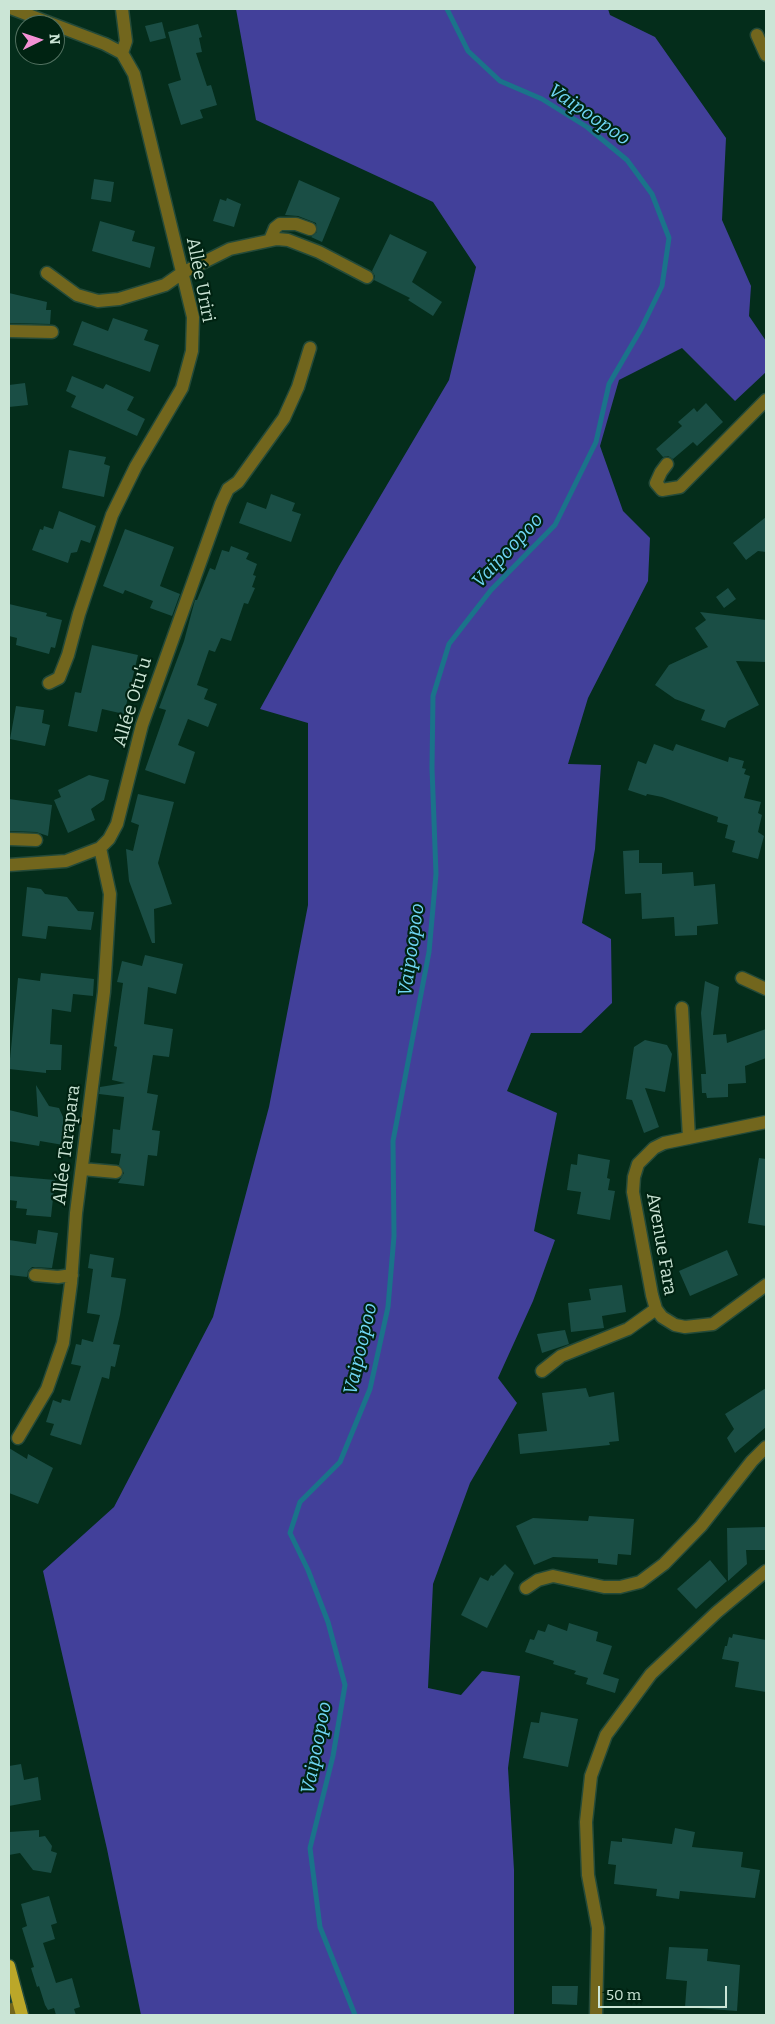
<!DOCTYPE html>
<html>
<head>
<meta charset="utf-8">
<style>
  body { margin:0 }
  #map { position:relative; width:775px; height:2024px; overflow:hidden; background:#042d1b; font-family:Bitter,serif }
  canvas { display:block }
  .frame { position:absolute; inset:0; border:10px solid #cbe5d6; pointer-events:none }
  .north { position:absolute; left:15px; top:15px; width:50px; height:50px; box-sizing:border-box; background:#002312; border:1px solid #517160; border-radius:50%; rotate:86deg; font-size:14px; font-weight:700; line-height:20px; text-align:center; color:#cbe5d6 }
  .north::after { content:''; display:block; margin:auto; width:18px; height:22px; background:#f391d5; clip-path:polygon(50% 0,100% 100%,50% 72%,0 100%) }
  .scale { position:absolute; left:598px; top:1986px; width:129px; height:22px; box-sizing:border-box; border:2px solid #cbe5d6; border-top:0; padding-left:6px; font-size:15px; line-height:18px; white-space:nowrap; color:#cbe5d6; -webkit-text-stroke:4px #002312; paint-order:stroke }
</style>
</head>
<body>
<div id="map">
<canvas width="775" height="2024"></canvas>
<div class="frame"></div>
<div class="north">N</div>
<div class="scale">50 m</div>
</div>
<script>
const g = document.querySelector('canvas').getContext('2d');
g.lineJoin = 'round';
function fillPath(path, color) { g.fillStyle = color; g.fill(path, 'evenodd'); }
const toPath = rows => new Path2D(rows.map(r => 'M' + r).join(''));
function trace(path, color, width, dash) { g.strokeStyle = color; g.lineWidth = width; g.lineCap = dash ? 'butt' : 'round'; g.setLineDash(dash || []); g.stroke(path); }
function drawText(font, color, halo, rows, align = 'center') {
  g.font = font + ' Bitter,serif'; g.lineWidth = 4.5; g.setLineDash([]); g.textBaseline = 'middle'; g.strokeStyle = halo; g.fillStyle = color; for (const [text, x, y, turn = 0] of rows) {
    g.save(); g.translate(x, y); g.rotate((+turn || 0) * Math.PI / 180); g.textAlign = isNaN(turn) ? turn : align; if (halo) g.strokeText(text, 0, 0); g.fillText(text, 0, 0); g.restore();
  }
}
fillPath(toPath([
  [236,9,608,9,610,15,655,37,726,138,722,220,751,286,749,316,766,341,766,372,735,401,682,348,619,380,600,446,623,511,650,538,648,581,588,698,568,764,601,765,595,849,582,923,611,939,612,1003,581,1033,531,1033,507,1091,557,1113,534,1231,555,1240,533,1301,498,1378,517,1403,470,1483,433,1584,428,1688,461,1695,482,1671,520,1676,508,1768,514,1870,514,2015,141,2015,107,1849,43,1571,114,1507,213,1317,269,1107,308,905,308,723,260,709,339,566,449,380,476,267,433,202,256,120]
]), '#42409a');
trace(toPath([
  [355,2015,320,1927,310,1848,333,1756,345,1685,328,1622,308,1570,290,1533,300,1502,340,1462,370,1389,388,1307,394,1236,393,1141,429,952,436,874,432,768,433,696,449,644,491,590,555,525,596,442,609,384,641,329,662,286,669,238,652,194,627,160,587,127,542,99,500,81,468,51,447,9]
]), '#1a738a', 5);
fillPath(toPath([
  [162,22,166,38,150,42,145,26],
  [198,24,202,37,199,38,202,52,196,53,207,86,211,85,217,105,200,110,203,118,181,125,168,84,181,80,168,32],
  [94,179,114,182,111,202,91,199],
  [299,180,340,198,322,242,311,237,317,232,316,223,298,216,285,215],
  [227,198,241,204,234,227,213,221,220,199,226,201],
  [100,221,135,231,132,241,155,247,150,268,92,251],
  [390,234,427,252,412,282,442,302,433,316,408,300,410,298,374,280,375,276,372,271],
  [9,293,47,302,46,310,51,310,50,324,9,323],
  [113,318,148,330,144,340,159,345,150,372,73,345,82,321,108,331],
  [72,376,103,389,106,384,134,397,127,410,145,419,137,436,71,407,76,396,66,391],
  [25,383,28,405,9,407,9,385],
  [706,403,723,422,697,446,693,442,673,459,668,456,663,457,656,449,682,426,678,422,694,408,697,412],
  [69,450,106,457,104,464,110,466,104,497,62,488],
  [271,494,295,503,292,511,301,514,291,542,239,523,247,502,266,509],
  [59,511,96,526,90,543,81,540,77,552,71,553,68,563,32,550,40,529,43,530,44,526,53,529],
  [766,517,766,552,758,551,746,560,733,543],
  [125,529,174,547,160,586,180,594,172,616,150,608,153,601,125,590,123,594,103,586],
  [231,546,249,553,246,559,257,564,253,575,256,576,252,587,255,588,248,604,244,603,231,641,221,638,215,652,209,650,197,685,208,689,204,699,217,704,208,727,188,719,178,745,195,752,185,784,145,770,166,710,159,708,184,641,195,600,197,600,210,568,215,570,222,550,229,552],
  [728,588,736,599,724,608,716,597],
  [9,604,47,613,46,616,62,620,55,648,51,647,49,654,16,645,17,638,9,636],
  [700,612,766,620,766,662,736,661,759,705,728,721,725,728,701,720,705,710,675,699,655,685,669,665,708,647,695,628,706,620],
  [92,645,138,655,124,714,102,709,97,732,68,726,75,692,81,693],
  [16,706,44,710,42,723,50,725,45,746,10,739],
  [654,744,673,751,676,744,728,762,729,757,744,761,742,768,746,769,744,774,750,776,744,798,761,802,758,813,762,815,758,832,764,836,758,859,732,852,735,841,725,838,728,825,717,822,718,817,662,797,647,794,646,796,628,790,638,761,646,764],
  [89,775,109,780,104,800,91,809,95,820,68,833,54,800,61,797,58,790],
  [138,794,174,802,158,863,172,904,154,909,155,943,152,943,129,881,126,849,133,851,139,825,131,822],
  [9,799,52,805,48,836,36,832,9,831],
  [639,850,639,863,662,863,662,874,693,872,694,886,715,884,718,924,697,926,697,935,675,936,674,917,642,919,641,893,625,894,623,851],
  [27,887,41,889,45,894,67,897,78,911,94,912,91,930,48,926,46,939,22,936],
  [145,955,183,964,176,994,148,987,144,1024,173,1029,169,1057,153,1055,147,1093,158,1095,152,1130,160,1131,157,1156,148,1155,144,1186,118,1183,124,1173,119,1165,121,1154,111,1153,113,1129,120,1130,124,1097,99,1094,100,1087,125,1083,112,1080,117,1047,114,1046,123,983,117,982,122,961,142,966],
  [41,973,94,979,93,996,73,994,71,1012,52,1009,50,1044,62,1045,61,1070,46,1070,46,1073,9,1069,18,978,40,981],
  [705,981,719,987,713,1035,726,1034,727,1043,766,1029,766,1058,745,1066,746,1083,728,1084,728,1097,707,1098,706,1093,702,1093,701,1074,706,1074,701,1013],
  [645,1040,667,1045,672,1054,665,1092,645,1088,659,1127,644,1133,632,1100,626,1099,634,1047],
  [36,1085,49,1106,59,1108,63,1117,63,1129,72,1130,69,1146,40,1141,39,1146,9,1141,9,1110,38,1117],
  [578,1154,610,1160,607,1178,610,1179,608,1190,615,1191,610,1220,577,1214,581,1192,567,1190,571,1164,577,1165],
  [759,1158,766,1159,766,1226,748,1223],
  [9,1176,55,1180,51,1217,26,1215,27,1209,16,1208,17,1201,9,1200],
  [38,1230,58,1233,52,1268,32,1267,28,1271,27,1277,9,1275,9,1240,36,1244],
  [727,1250,738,1275,690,1296,679,1271],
  [90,1254,114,1258,111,1277,126,1279,120,1315,113,1344,120,1345,115,1367,111,1366,109,1379,102,1377,81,1445,50,1435,54,1424,46,1422,53,1400,61,1403,62,1399,70,1401,81,1366,71,1364,76,1344,81,1345,82,1339,93,1342,100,1315,87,1313,93,1269,88,1268],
  [622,1285,626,1312,602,1316,604,1328,571,1332,568,1303,591,1300,589,1289],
  [565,1330,569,1344,542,1353,537,1334],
  [586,1388,589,1397,614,1392,619,1441,609,1442,610,1445,520,1454,518,1434,547,1431,542,1393],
  [766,1388,766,1427,735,1453,727,1438,734,1429,725,1414],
  [9,1448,27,1459,28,1454,53,1468,38,1504,9,1493],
  [589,1516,634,1519,631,1555,618,1554,617,1565,598,1563,598,1559,553,1557,534,1565,516,1526,533,1518,588,1521],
  [766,1527,766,1550,746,1550,747,1564,728,1581,727,1528],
  [710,1560,727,1581,696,1609,677,1589],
  [505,1564,514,1573,487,1628,461,1615,480,1577,488,1581,491,1575,493,1576],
  [569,1623,598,1632,596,1641,612,1646,603,1674,619,1679,615,1693,586,1684,588,1678,574,1674,576,1671,553,1664,554,1661,525,1652,530,1639,534,1640,538,1630,545,1632,548,1624,567,1631],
  [733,1634,766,1640,766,1692,735,1687,739,1662,722,1659,725,1646,727,1646,729,1637,732,1638],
  [541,1712,578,1719,568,1767,523,1758,531,1722,539,1723],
  [21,1764,24,1780,38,1777,41,1800,9,1806,9,1766],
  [675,1828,695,1832,692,1847,743,1852,741,1867,760,1870,755,1898,680,1891,679,1899,656,1896,657,1889,614,1884,616,1865,608,1864,611,1841,622,1842,622,1838,672,1844],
  [39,1830,39,1837,45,1836,52,1846,51,1851,57,1853,51,1873,33,1870,20,1853,9,1855,9,1832],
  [49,1896,57,1923,51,1925,55,1939,43,1943,56,1983,72,1978,80,2007,74,2009,76,2015,56,2015,54,2008,48,2010,45,2005,39,1986,37,1987,31,1968,34,1967,22,1928,27,1926,21,1904],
  [669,1947,708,1949,707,1961,740,1965,737,2011,685,2007,687,1981,666,1979],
  [552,1986,578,1986,577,2005,552,2004]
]), '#1a4e45');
const minor = toPath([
  [13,9,105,44,122,53],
  [757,35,766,55],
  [270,240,275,228,280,224,296,224,310,229],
  [47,273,77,295,98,301,119,299,165,285,182,273,230,249,277,239,288,240,319,252,367,277],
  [9,331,52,332],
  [667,464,661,472,656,483,662,490,680,487,766,400],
  [49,683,59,678,68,655,79,614,112,515,136,466,182,388,192,351,193,317,134,74,122,53,126,41,122,9],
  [9,839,36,840],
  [9,865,66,861,100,848,109,839,117,824,142,725,221,504,228,489,238,482,284,418,298,387,310,348],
  [742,978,766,989],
  [682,1008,689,1138],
  [766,1122,664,1143,654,1148,638,1164,634,1177,633,1192,652,1295,656,1309,662,1317,675,1325,685,1327,713,1324,766,1285],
  [82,1169,116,1172],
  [35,1275,58,1277,72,1275],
  [542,1371,561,1356,628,1329,656,1309],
  [18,1438,47,1389,63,1343,71,1283,76,1213,104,992,110,894,100,848],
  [526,1588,538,1580,553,1576,604,1587,620,1587,640,1582,664,1564,701,1526,752,1461,766,1447],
  [9,2010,20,2007],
  [596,2015,598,1928,588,1875,586,1822,591,1776,606,1735,651,1674,717,1612,766,1571]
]);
const major = toPath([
  [9,1966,22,2015]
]);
trace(minor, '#244a39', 15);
trace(major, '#244a39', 15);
trace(minor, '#72661d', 12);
trace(major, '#bba729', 12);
drawText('18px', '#cbe5d6', '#002312', [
  ["Allée Uriri",200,280,79],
  ["Allée Otu'u",133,702,-73],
  ["Allée Tarapara",67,1145,-83],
  ["Avenue Fara",661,1244,80]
]);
drawText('italic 19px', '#6fd5f3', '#002312', [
  ["Vaipoopoo",589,115,34],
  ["Vaipoopoo",508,551,-47],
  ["Vaipoopoo",412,950,-82],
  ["Vaipoopoo",361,1349,-77],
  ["Vaipoopoo",317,1748,-79]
]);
</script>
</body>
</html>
